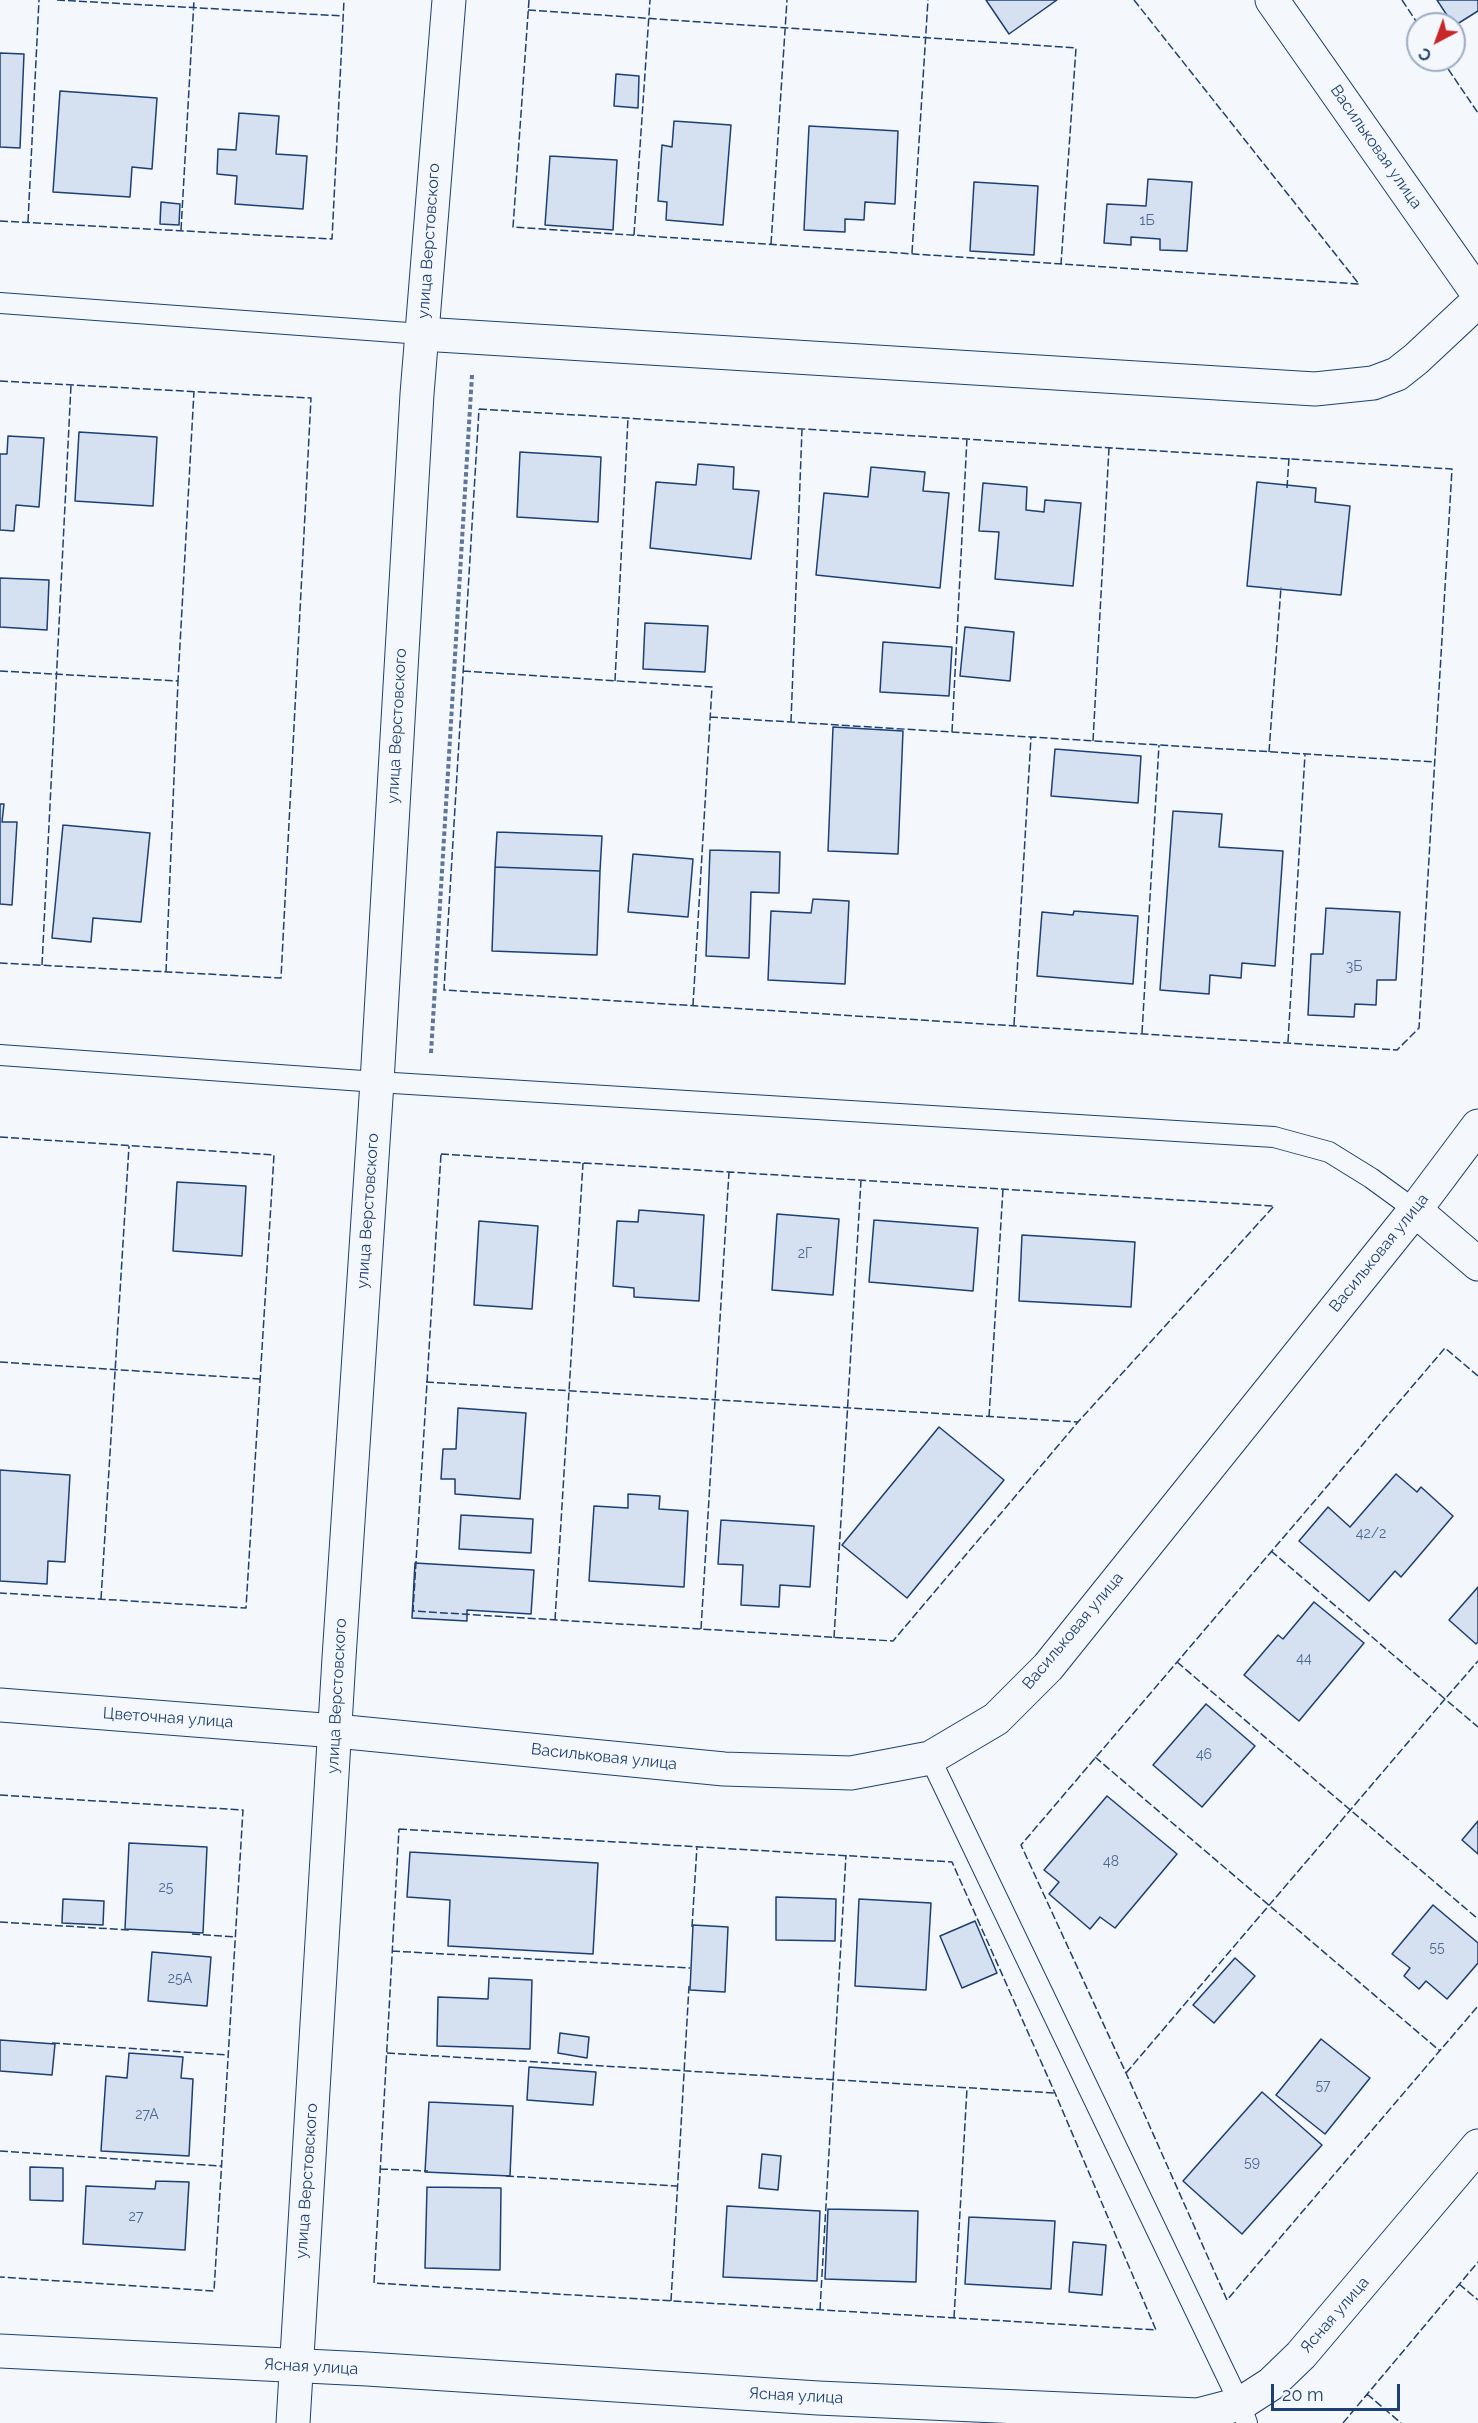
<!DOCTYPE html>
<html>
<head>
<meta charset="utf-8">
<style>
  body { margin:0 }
  #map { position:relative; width:1478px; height:2423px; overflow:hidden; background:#f4f7fb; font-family:Raleway,sans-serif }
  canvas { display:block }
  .north { position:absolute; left:1406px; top:12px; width:60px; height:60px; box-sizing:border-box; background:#f4f7fb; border:2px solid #9eadc5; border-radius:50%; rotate:221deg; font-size:16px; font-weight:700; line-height:24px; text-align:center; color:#1d3f73 }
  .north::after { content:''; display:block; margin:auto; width:21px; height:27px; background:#c62828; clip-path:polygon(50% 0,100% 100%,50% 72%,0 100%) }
  .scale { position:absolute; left:1271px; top:2384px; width:129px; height:27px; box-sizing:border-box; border:3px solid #1d3f73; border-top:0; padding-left:8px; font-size:18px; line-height:21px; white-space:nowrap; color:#1d3f73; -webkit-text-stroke:4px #f4f7fb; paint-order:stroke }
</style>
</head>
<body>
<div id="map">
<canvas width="1478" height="2423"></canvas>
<div class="north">С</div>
<div class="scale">20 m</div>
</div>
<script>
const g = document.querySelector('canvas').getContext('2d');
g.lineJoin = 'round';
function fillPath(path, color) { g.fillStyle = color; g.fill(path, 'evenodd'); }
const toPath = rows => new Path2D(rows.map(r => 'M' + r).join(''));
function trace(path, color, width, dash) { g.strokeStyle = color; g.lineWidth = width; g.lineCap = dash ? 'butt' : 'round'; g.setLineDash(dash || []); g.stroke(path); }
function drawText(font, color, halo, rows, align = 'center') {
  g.font = font + ' Raleway,sans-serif'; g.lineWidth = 4.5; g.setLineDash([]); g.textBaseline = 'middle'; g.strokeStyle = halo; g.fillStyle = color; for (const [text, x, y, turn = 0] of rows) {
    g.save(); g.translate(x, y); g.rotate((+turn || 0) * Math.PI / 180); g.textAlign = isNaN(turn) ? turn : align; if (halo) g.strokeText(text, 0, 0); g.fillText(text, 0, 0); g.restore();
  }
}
const building = toPath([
  [986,0,1057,0,1009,34,986,0],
  [1437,0,1478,0,1478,11,1454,26,1437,0],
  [0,53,24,54,20,148,0,147,0,53],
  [616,74,639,76,638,108,614,106,616,74],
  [60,91,157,98,152,169,132,167,130,197,53,192,60,91],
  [239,113,279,116,276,154,307,156,303,209,235,204,237,176,217,174,218,149,236,150,239,113],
  [674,121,731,125,723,225,666,220,667,202,658,201,662,145,672,147,674,121],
  [809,126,898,131,895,204,865,202,864,220,845,219,845,232,804,230,809,126],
  [550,156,617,160,613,230,545,225,550,156],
  [1148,179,1192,182,1187,251,1160,250,1160,239,1131,237,1131,245,1104,243,1107,204,1146,206,1148,179],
  [974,182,1038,186,1034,255,970,251,974,182],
  [161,202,180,204,179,225,160,224,161,202],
  [79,432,157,437,153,506,75,501,79,432],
  [8,436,44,438,39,507,16,505,14,531,0,530,0,454,7,454,8,436],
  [520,452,601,457,598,522,517,517,520,452],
  [698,464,734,467,733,489,759,491,751,559,650,548,656,482,696,485,698,464],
  [871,467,925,472,923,491,949,493,940,588,816,575,824,493,868,497,871,467],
  [1257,482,1316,488,1315,502,1350,506,1341,595,1247,586,1257,482],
  [983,483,1027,487,1026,510,1044,512,1045,500,1081,503,1073,586,995,579,999,532,979,531,983,483],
  [0,578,49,580,47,630,0,627,0,578],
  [645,623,708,626,705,672,643,669,645,623],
  [965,627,1014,632,1010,681,960,676,965,627],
  [883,642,952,647,949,696,880,692,883,642],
  [833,727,903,731,898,854,828,851,833,727],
  [1055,749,1141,756,1138,803,1051,796,1055,749],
  [0,804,4,804,2,822,17,822,12,905,0,904,0,804],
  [1173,811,1222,814,1219,847,1283,851,1275,966,1242,963,1241,978,1210,975,1209,994,1160,990,1173,811],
  [63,825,150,833,141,922,93,918,91,942,52,938,63,825],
  [497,832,602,836,600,871,495,867,497,832],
  [710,850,780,852,779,893,751,892,749,958,706,956,710,850],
  [633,854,693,859,688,917,628,912,633,854],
  [495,867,600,871,597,955,492,951,495,867],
  [813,899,849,901,845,984,768,980,771,911,811,913,813,899],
  [1326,908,1400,912,1396,980,1377,980,1376,1005,1355,1004,1354,1017,1308,1015,1311,954,1323,954,1326,908],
  [1074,911,1138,916,1133,984,1037,976,1042,912,1073,915,1074,911],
  [177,1182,246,1186,242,1256,173,1251,177,1182],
  [639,1210,704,1215,699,1301,634,1297,634,1288,613,1286,617,1221,638,1222,639,1210],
  [777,1214,839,1219,833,1295,772,1290,777,1214],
  [874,1220,978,1228,973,1291,869,1282,874,1220],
  [479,1221,538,1226,532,1309,474,1305,479,1221],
  [1022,1235,1135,1242,1131,1307,1019,1301,1022,1235],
  [458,1408,526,1413,520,1499,455,1494,455,1479,441,1479,443,1449,456,1449,458,1408],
  [939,1427,1004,1480,907,1598,842,1545,939,1427],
  [0,1470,70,1475,65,1562,48,1561,47,1584,0,1581,0,1470],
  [1396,1474,1417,1492,1421,1487,1453,1516,1401,1577,1395,1571,1369,1601,1299,1541,1328,1507,1350,1527,1396,1474],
  [628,1494,660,1496,659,1509,688,1511,684,1587,589,1581,594,1506,628,1508,628,1494],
  [461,1515,533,1519,531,1553,459,1549,461,1515],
  [721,1520,814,1526,810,1587,780,1585,779,1607,741,1605,743,1565,718,1564,721,1520],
  [415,1563,534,1570,531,1614,467,1610,467,1621,412,1618,415,1563],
  [1478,1587,1478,1642,1476,1644,1449,1620,1478,1587],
  [1314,1602,1364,1643,1299,1721,1244,1675,1278,1635,1283,1639,1314,1602],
  [1206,1704,1255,1746,1202,1807,1153,1765,1206,1704],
  [1107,1796,1177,1854,1115,1928,1100,1917,1090,1929,1049,1894,1059,1882,1044,1870,1107,1796],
  [1478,1821,1478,1854,1462,1840,1478,1821],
  [129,1843,207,1847,203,1933,125,1929,129,1843],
  [410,1852,598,1863,593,1954,448,1946,450,1900,407,1897,410,1852],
  [776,1897,836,1899,835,1941,776,1940,776,1897],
  [63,1899,104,1901,103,1925,62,1923,63,1899],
  [859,1899,931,1903,926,1990,855,1986,859,1899],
  [1433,1905,1478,1943,1478,1963,1447,1999,1426,1981,1419,1989,1404,1976,1410,1968,1392,1954,1433,1905],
  [975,1921,997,1973,962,1988,940,1936,975,1921],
  [693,1925,728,1927,725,1992,690,1990,693,1925],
  [152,1952,211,1957,207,2006,148,2001,152,1952],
  [1235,1958,1255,1976,1214,2023,1193,2005,1235,1958],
  [489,1978,532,1980,530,2049,437,2046,438,1997,488,1999,489,1978],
  [560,2033,589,2037,587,2058,558,2053,560,2033],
  [1321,2039,1370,2078,1325,2134,1276,2095,1321,2039],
  [0,2040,55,2044,52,2075,0,2071,0,2040],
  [129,2053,183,2057,181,2078,193,2079,189,2156,101,2151,106,2076,127,2078,129,2053],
  [529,2067,596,2072,593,2105,527,2100,529,2067],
  [1262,2092,1322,2145,1242,2234,1183,2181,1262,2092],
  [429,2102,513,2106,510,2176,425,2172,429,2102],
  [762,2154,781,2156,778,2190,759,2188,762,2154],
  [30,2167,63,2168,63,2201,30,2200,30,2167],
  [156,2181,189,2182,185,2250,83,2244,86,2186,155,2189,156,2181],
  [427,2187,501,2188,500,2270,425,2268,427,2187],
  [727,2206,820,2211,817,2281,723,2277,727,2206],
  [828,2209,918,2211,916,2282,825,2279,828,2209],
  [969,2217,1055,2221,1051,2289,965,2284,969,2217],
  [1073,2242,1106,2245,1102,2295,1069,2292,1073,2242]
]);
fillPath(building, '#d5e0f0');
trace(building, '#1d3f73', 1.5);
const service = toPath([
  [0,303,422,334],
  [0,1055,377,1082,1274,1137,1329,1152,1371,1178,1415,1210],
  [930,1758,1240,2404,1247,2423]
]);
const minor = toPath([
  [1272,0,1478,294],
  [422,334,1315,389,1373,383,1397,374,1416,359,1478,301],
  [1415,1210,1478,1264],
  [0,1705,336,1731,724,1769,851,1773,930,1758,996,1719,1048,1667,1415,1210,1478,1126],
  [0,2351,367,2369,818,2398,1198,2415,1240,2404,1271,2384,1301,2355,1478,2146]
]);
const tertiary = toPath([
  [293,2423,339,1658,377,1082,417,394,449,0]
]);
trace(service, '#1d3f73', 22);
trace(minor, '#1d3f73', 35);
trace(tertiary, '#1d3f73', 35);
trace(toPath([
  [431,1053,472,375]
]), '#5e769c', 4, [4.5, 3]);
trace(service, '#f4f7fb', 20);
trace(minor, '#f4f7fb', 33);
trace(tertiary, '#f4f7fb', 33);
trace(toPath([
  [57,0,343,16],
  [529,0,513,227,1359,284],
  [1134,0,1359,284],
  [1402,0,1418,24],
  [528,10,1076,48,1061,264],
  [1442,60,1478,113],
  [0,221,332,239,344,0],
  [28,222,39,0],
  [181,230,194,0],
  [634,235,650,0],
  [771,244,787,0],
  [912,253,928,0],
  [0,381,311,398,281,978,0,963],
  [479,409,1452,469,1419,1028,1397,1050,444,990,479,409],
  [1287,488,1289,458],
  [0,671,178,681,194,391],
  [463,671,712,687,693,1005],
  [615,681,628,418],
  [710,717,1031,737],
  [791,722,802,429],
  [952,732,967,438],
  [1093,741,1109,448],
  [1269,752,1281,587],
  [42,965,71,385],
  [166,972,178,681],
  [1014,1025,1031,737,1435,762],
  [1142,1033,1159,745],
  [1288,1042,1305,754],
  [0,1137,274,1155,246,1608,0,1593],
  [441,1154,729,1172,1274,1206,1078,1422,893,1641,413,1611,441,1154],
  [0,1362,260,1379],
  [1478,1376,1445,1348,1021,1845,1126,2073,1227,2300,1478,2006],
  [426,1382,1078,1422],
  [989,1417,1003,1189],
  [1271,1551,1445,1699,1478,1661],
  [101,1599,129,1146],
  [555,1620,583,1163],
  [701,1629,729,1172],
  [834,1638,861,1180],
  [1177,1662,1478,1919],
  [1095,1757,1440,2051],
  [0,1795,243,1810,214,2291,0,2277],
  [399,1829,952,1862,1055,2093,1156,2330,374,2283,399,1829],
  [0,1922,129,1930],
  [692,1927,697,1846],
  [192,1934,235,1937],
  [392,1951,690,1968],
  [52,2043,228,2055],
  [387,2053,1055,2093],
  [1126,2073,1445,1699,1478,1727],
  [0,2151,221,2166],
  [380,2169,428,2171],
  [506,2176,677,2186],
  [1459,2284,1478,2300],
  [671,2301,689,1986],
  [820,2310,846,1855],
  [954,2318,967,2088],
  [1367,2394,1401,2423],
  [1343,2423,1478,2262]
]), '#1d3f73', 1.5, [8, 3]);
drawText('14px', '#4b6792', null, [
  ["1Б",1147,221],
  ["3Б",1354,967],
  ["2Г",805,1254],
  ["42/2",1371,1534],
  ["44",1304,1659],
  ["46",1204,1755],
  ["48",1111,1862],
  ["25",166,1888],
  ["55",1437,1948],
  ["25А",180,1979],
  ["57",1323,2086],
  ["27А",147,2115],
  ["59",1252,2163],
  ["27",136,2217]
]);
drawText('16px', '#1d3f73', '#f4f7fb', [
  ["Васильковая улица",1376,147,55],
  ["улица Верстовского",429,241,-86],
  ["улица Верстовского",397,726,-87],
  ["улица Верстовского",368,1211,-86],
  ["Васильковая улица",1379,1253,-51],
  ["Васильковая улица",1073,1631,-50],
  ["улица Верстовского",337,1696,-87],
  ["Цветочная улица",168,1718,4],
  ["Васильковая улица",604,1757,6],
  ["улица Верстовского",307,2181,-86],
  ["Ясная улица",1335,2315,-49],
  ["Ясная улица",311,2367,3],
  ["Ясная улица",796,2396,3]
]);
</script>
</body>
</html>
